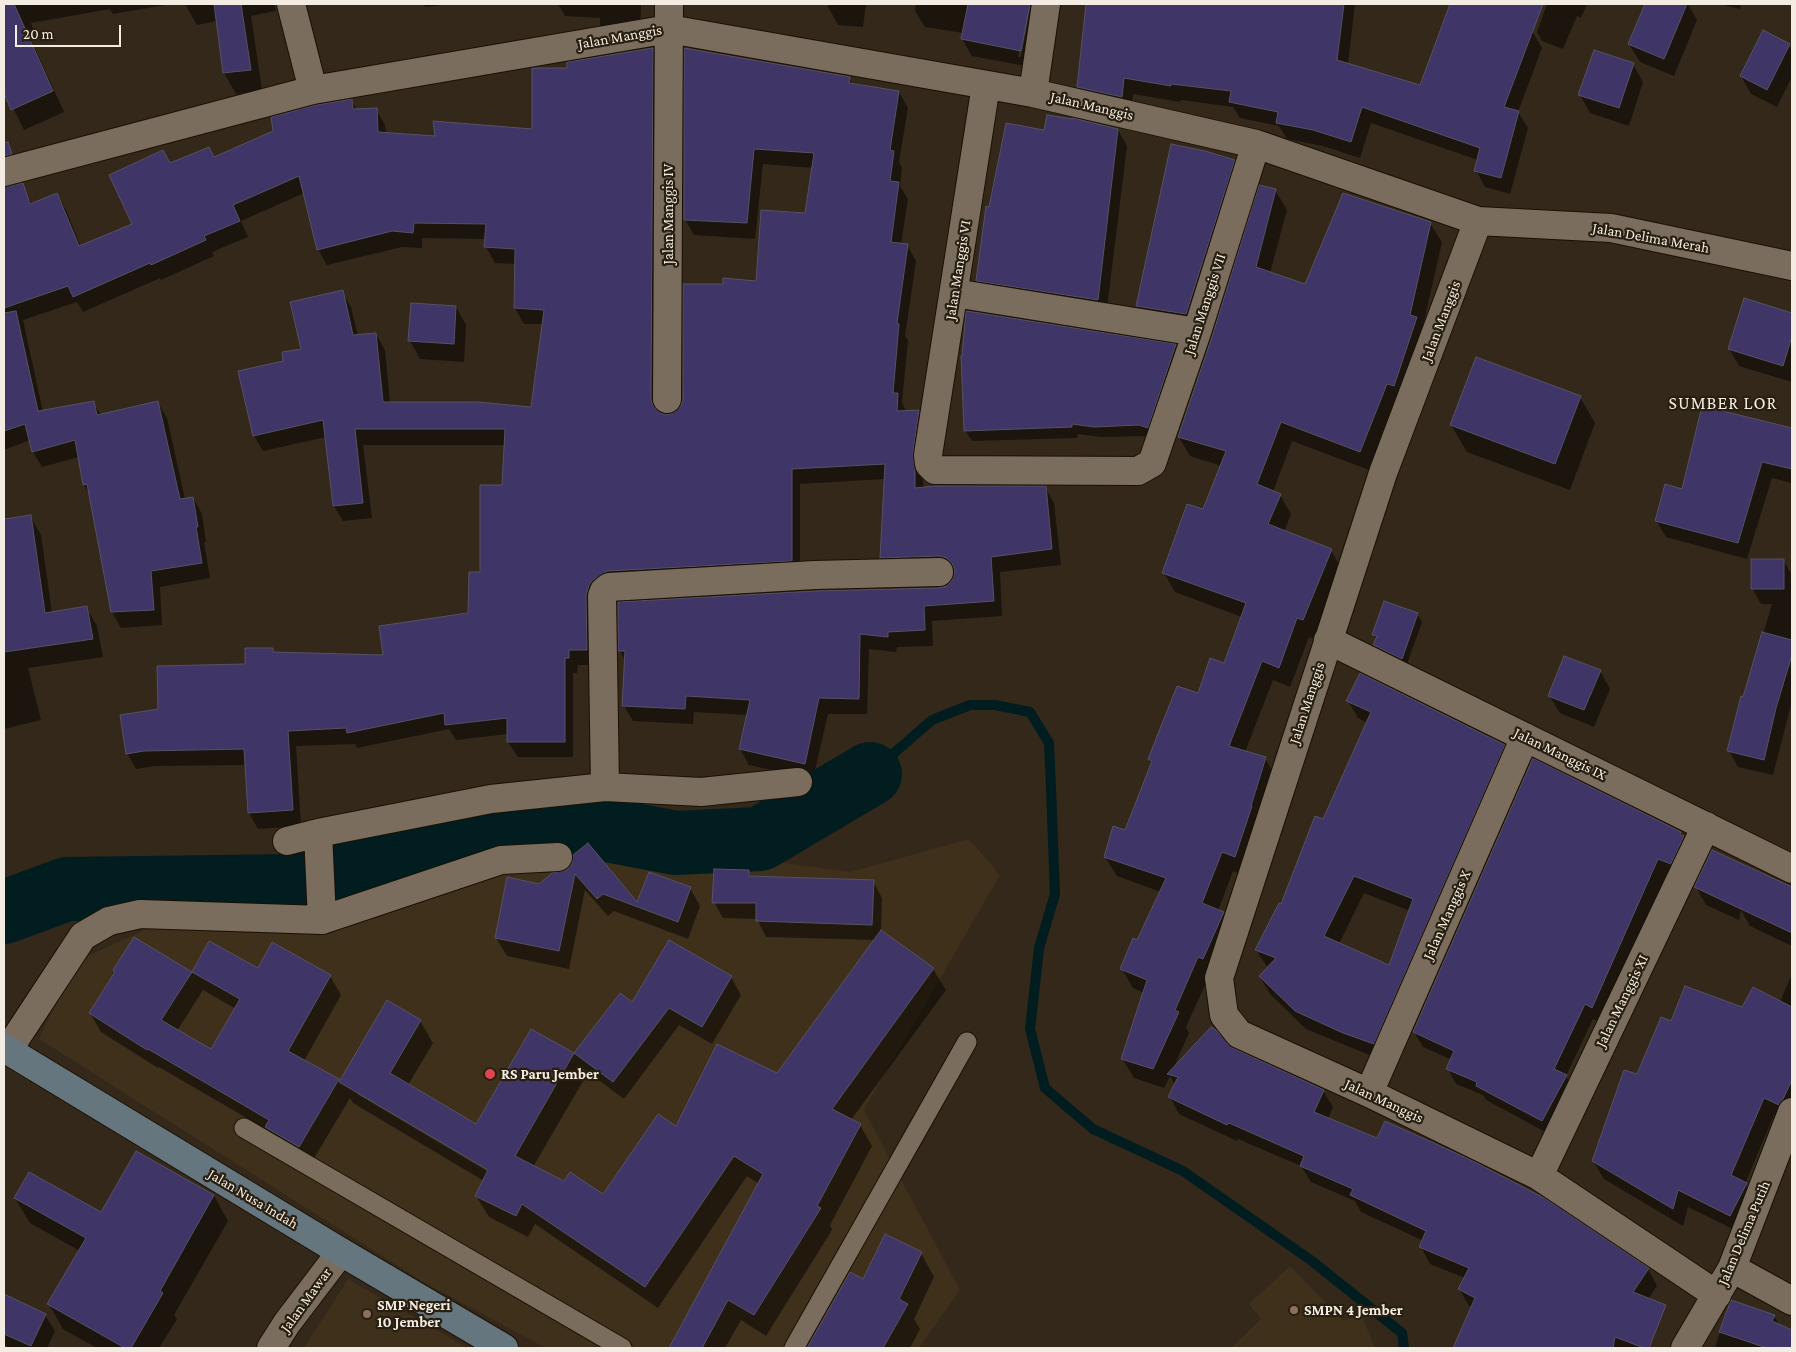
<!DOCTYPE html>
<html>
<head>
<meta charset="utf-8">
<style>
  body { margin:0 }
  #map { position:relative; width:1796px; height:1352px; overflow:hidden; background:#33281a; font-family:"Crimson Pro",serif }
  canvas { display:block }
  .frame { position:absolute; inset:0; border:5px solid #f3ece3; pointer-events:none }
  .scale { position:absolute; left:15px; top:25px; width:106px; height:22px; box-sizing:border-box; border:2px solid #f3ece3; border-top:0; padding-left:6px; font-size:15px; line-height:18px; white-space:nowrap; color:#f3ece3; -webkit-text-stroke:4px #291f10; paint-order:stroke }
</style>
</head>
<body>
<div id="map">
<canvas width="1796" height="1352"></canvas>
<div class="frame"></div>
<div class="scale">20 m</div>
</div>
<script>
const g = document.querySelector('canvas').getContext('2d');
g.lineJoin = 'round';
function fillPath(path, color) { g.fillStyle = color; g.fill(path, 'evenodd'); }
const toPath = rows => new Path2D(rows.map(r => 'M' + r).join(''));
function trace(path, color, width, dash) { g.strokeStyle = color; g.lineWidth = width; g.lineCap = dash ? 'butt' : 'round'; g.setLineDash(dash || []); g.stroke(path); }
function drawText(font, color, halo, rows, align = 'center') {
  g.font = font + ' "Crimson Pro",serif'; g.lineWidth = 4.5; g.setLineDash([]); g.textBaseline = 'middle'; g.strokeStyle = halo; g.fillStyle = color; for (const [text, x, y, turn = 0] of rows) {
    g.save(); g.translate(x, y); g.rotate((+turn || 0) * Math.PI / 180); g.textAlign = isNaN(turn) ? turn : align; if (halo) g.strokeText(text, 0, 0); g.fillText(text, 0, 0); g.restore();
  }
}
fillPath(toPath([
  [969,839,1000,875,864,1110,960,1290,919,1348,546,1348,425,1283,39,1039,75,962,181,913,329,888,472,849,593,846,765,860,850,872],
  [1290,1266,1343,1320,1362,1316,1375,1348,1231,1348,1261,1319,1249,1304],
  [348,1279,468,1348,304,1348]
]), '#3e301b');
fillPath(toPath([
  [4,4,171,4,113,14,110,9,31,23,34,33,29,35,64,112,24,130,4,90],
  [185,4,274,4,276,11,251,16,262,90,236,94,224,73,218,21,197,25],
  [423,4,453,4,425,7],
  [558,4,641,4,640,43,613,48,600,25,600,18,565,16],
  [828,4,866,4,863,27,838,25,828,7],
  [916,4,1029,4,1018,57,1021,57,1031,4,1042,4,1030,67,972,56,962,39,963,33,925,27,915,11],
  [1087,4,1355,4,1348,64,1421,87,1451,4,1455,4,1532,31,1542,48,1518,112,1528,128,1510,194,1485,187,1476,170,1478,160,1371,123,1360,158,1323,146,1287,139,1279,126,1240,118,1233,107,1181,100,1180,102,1133,94,1131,113,1088,103,1078,87],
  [1547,4,1587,4,1581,18,1577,16,1563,49,1542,41,1537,32],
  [1646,4,1688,4,1697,20,1674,76,1640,62,1629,44],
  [1720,4,1741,4,1740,9],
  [1789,45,1792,50,1792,77,1777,107,1751,94,1741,76],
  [652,49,661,64,660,414,667,416,676,413,682,407,724,286,758,282,806,214,813,168,763,164,755,239,694,235,685,220,686,49,849,78,853,85,899,92,908,108,899,162,902,168,900,186,908,199,901,244,907,245,916,261,905,336,908,340,902,402,906,412,918,412,927,427,921,469,924,488,1045,487,1054,503,1061,565,1000,572,1002,616,932,621,933,646,897,647,896,652,869,649,867,714,828,714,813,779,749,765,740,749,748,715,694,712,693,724,633,721,624,706,626,662,620,651,947,587,954,581,955,573,948,572,890,573,881,558,885,479,800,484,800,576,617,587,595,665,578,665,577,673,573,673,573,757,518,757,508,742,508,734,456,740,449,729,357,748,355,744,296,746,301,826,258,829,249,813,246,765,154,766,136,769,127,753,159,710,246,665,272,649,274,653,385,656,469,614,481,573,503,486,505,445,363,445,372,518,343,521,334,506,326,437,263,451,254,436,240,372,284,362,303,350,342,292,351,307,358,336,376,334,385,350,390,403,532,408,543,324,524,324,515,308,516,264,495,263,486,247,486,239,422,238,422,248,402,247,327,265,318,249,304,193,241,221,248,237,212,252,214,256,161,280,160,278,83,312,77,302,23,320,43,412,93,402,101,415,158,403,167,418,185,499,193,498,202,514,206,542,204,542,210,578,160,587,162,625,121,628,112,612,90,495,84,485,79,457,42,467,33,452,30,440,4,450,4,195,23,189,32,204,57,194,66,210,81,247,134,224,170,165,214,158,352,101,357,110,376,110,385,125,386,134,436,137,534,130,568,69],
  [1633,64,1643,82,1629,126,1590,113,1580,95],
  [1118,130,1127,146,1106,316,986,296,977,280,990,208,1045,131],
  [1234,161,1242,175,1194,328,1145,320,1137,306],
  [1275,190,1287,210,1270,273,1306,285,1430,223,1442,242,1422,330,1372,471,1292,441,1273,492,1280,495,1291,514,1284,532,1331,550,1342,570,1314,639,1309,637,1290,687,1273,680,1245,752,1265,758,1276,778,1246,876,1233,871,1218,911,1223,913,1235,932,1209,976,1186,1027,1189,1033,1173,1069,1232,1049,1323,1091,1333,1107,1328,1119,1648,1269,1657,1286,1648,1299,1659,1316,1641,1348,1455,1348,1472,1307,1469,1306,1459,1289,1465,1278,1430,1264,1421,1247,1424,1241,1361,1212,1355,1201,1311,1182,1301,1166,1238,1139,1237,1141,1179,1114,1170,1097,1175,1085,1170,1076,1164,1088,1134,1078,1122,1058,1144,993,1133,988,1122,969,1138,942,1161,892,1117,876,1105,857,1126,831,1152,765,1149,759,1198,695,1225,664,1242,617,1175,592,1164,573,1203,511,1222,466,1190,456,1179,437],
  [1745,300,1792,314,1792,382,1739,366,1729,349],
  [456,307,466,325,464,362,420,359,410,341],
  [1175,346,1182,356,1154,438,1146,436,1101,437,1078,434,1077,438,972,441,965,430],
  [1580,397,1595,423,1570,490,1467,452,1451,425],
  [1703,407,1792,429,1792,483,1772,478,1747,559,1666,537,1656,520,1683,491],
  [30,516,41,535,52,613,86,607,97,626,103,657,28,668,41,720,4,729,4,520],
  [1783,560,1792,575,1792,701,1773,775,1738,767,1729,751,1772,604,1761,604,1752,588],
  [1417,614,1422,622,1406,667,1380,654,1375,645,1377,640,1373,634],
  [1600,671,1610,689,1594,727,1560,713,1549,695],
  [1348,701,1504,746,1514,763,1384,1061,1306,1029,1270,994,1260,977,1268,968,1256,950,1282,905,1324,820,1367,723,1358,718],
  [1364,893,1410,911,1390,966,1339,944],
  [1681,833,1691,852,1679,878,1667,873,1600,1022,1593,1019,1566,1076,1574,1091,1551,1135,1486,1100,1483,1095,1456,1084,1448,1069,1452,1060,1423,1047,1414,1032],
  [588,844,638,904,690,888,700,906,688,939,614,911,608,916,585,890,569,969,507,956,496,938,539,885,568,871],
  [748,871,752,878,873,881,882,898,881,931,933,969,946,990,851,1120,860,1125,872,1146,830,1225,832,1230,766,1336,741,1320,725,1348,679,1348,675,1341,759,1184,747,1176,658,1308,535,1224,528,1237,489,1217,476,1196,484,1181,353,1103,350,1098,310,1165,277,1146,269,1131,159,1067,158,1068,101,1032,90,1013,116,973,135,938,192,974,210,942,258,969,273,944,330,976,341,995,304,1061,338,1080,340,1083,387,1002,420,1021,433,1043,408,1085,476,1126,531,1030,575,1055,620,995,632,1004,731,977,741,995,712,1044,679,1025,624,1099,581,1067,586,1076,533,1167,564,1183,603,1196,677,1128,777,1074,875,940,766,937,757,919,723,918,714,902],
  [203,990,236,1009,212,1051,177,1031],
  [357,1091,494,1172,492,1174,357,1094],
  [1757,872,1792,889,1792,946,1750,926,1741,910,1739,920,1706,905,1696,887],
  [1792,974,1792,1118,1789,1122,1774,1115,1745,1184,1757,1202,1741,1233,1688,1207,1683,1226,1604,1179,1593,1161,1638,1076,1672,1023,1780,1002],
  [136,1153,214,1196,228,1221,174,1315,177,1319,159,1348,97,1348,63,1329,49,1304,80,1251,30,1223,15,1198,101,1214],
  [921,1253,934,1277,914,1319,920,1329,910,1348,808,1348,850,1274,863,1281],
  [4,1296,45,1315,55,1331,47,1348,11,1348,4,1345],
  [1728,1307,1774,1316,1780,1326,1792,1331,1792,1348,1715,1348]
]), '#0007');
trace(toPath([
  [870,774,932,720,970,705,995,705,1030,712,1049,743,1051,788,1055,894,1039,948,1030,1029,1045,1088,1093,1129,1183,1171,1312,1261,1402,1333,1404,1348]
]), '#011d1f', 10);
trace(toPath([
  [4,912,67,889,293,886,359,860,494,830,591,827,676,843,760,839,870,774]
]), '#011d1f', 64);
const building = toPath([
  [4,4,14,4,53,91,11,110,4,93,4,4],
  [214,4,241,4,251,70,223,73,214,4],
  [968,4,1030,4,1021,51,961,39,968,4],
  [1086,4,1344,4,1337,60,1420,85,1450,4,1543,4,1504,107,1519,111,1501,178,1474,171,1480,148,1362,107,1351,142,1313,130,1276,123,1278,112,1229,102,1231,91,1171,84,1171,86,1124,78,1122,97,1077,87,1086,4],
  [1645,4,1687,4,1664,59,1628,44,1645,4],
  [1763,30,1790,44,1767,90,1740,76,1763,30],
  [653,48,651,399,654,407,660,413,667,415,675,412,681,406,683,400,683,284,723,284,723,278,756,281,761,210,805,213,814,153,754,149,747,223,684,220,684,48,850,77,849,83,899,91,890,150,894,151,890,181,899,182,891,242,908,244,897,323,899,324,893,393,898,393,897,411,919,410,913,453,915,470,915,488,935,486,1046,486,1052,549,991,557,994,601,924,606,925,630,888,632,888,637,860,634,859,699,819,698,805,764,739,749,750,700,686,696,685,709,622,706,625,651,618,651,618,602,816,591,939,588,947,586,952,580,955,571,952,563,946,558,939,556,880,558,885,464,792,469,792,561,608,571,594,579,589,585,586,596,587,650,569,650,569,658,565,658,565,742,507,742,507,718,445,725,444,713,347,733,346,728,288,731,293,810,248,813,244,749,144,751,126,754,120,715,158,709,157,666,245,664,245,648,273,648,273,652,383,655,379,626,468,613,469,572,480,572,480,485,502,485,505,429,355,429,363,503,333,506,323,420,253,436,238,371,283,361,282,352,301,349,290,302,343,290,353,335,376,333,383,402,478,402,531,407,544,310,514,308,515,249,484,247,486,224,414,223,413,233,392,231,317,250,299,176,233,205,240,221,204,236,206,240,151,265,150,263,73,297,68,286,4,308,4,187,23,183,30,204,57,193,79,246,132,224,109,175,163,150,170,163,209,147,214,157,273,131,271,117,316,105,352,99,353,109,377,108,378,132,435,136,433,121,532,129,532,68,567,68,567,62,653,48],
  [1594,50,1634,63,1619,108,1578,95,1594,50],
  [1047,115,1073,119,1073,118,1118,129,1098,300,976,281,986,206,989,207,1006,123,1044,130,1047,115],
  [8,142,12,154,4,156,4,143,8,142],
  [1171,144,1205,151,1235,160,1186,314,1136,306,1171,144],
  [1259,185,1276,189,1256,267,1305,284,1343,193,1431,222,1410,315,1417,317,1394,386,1387,384,1360,452,1281,422,1257,484,1281,494,1268,524,1332,549,1303,620,1297,618,1279,668,1262,661,1229,746,1266,757,1251,806,1252,806,1235,857,1222,852,1202,903,1224,912,1223,914,1203,959,1198,957,1175,1010,1179,1012,1153,1069,1121,1059,1147,980,1120,969,1133,938,1137,940,1166,878,1104,857,1113,826,1125,830,1152,761,1148,759,1177,686,1198,693,1210,658,1224,663,1246,603,1162,573,1187,504,1203,509,1226,451,1178,437,1212,337,1259,185],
  [1744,298,1792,313,1792,336,1783,366,1728,349,1744,298],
  [411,303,456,306,454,344,408,341,411,303],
  [16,311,38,411,94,401,97,415,158,401,180,499,193,497,198,527,196,527,202,563,151,571,154,610,111,612,87,484,83,485,75,440,32,452,25,424,4,431,4,313,16,311],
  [966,311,1176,344,1148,428,1139,425,1094,427,1072,424,1072,427,964,431,961,356,962,356,966,311],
  [1476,357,1581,396,1555,464,1450,425,1476,357],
  [1702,406,1792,428,1792,469,1762,462,1738,543,1655,521,1665,484,1682,489,1702,406],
  [31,515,45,613,87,606,93,639,4,652,4,519,31,515],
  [1751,559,1784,559,1784,589,1751,589,1751,559],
  [1384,601,1418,613,1402,659,1373,645,1377,636,1372,635,1384,601],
  [1762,632,1792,640,1792,655,1776,708,1764,760,1727,751,1741,696,1743,697,1762,632],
  [1564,656,1601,670,1584,710,1548,696,1564,656],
  [1360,673,1505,745,1374,1044,1343,1033,1295,1011,1259,976,1276,958,1255,950,1279,903,1281,904,1315,816,1323,819,1371,712,1346,701,1360,673],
  [1354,876,1413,899,1389,965,1324,936,1354,876],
  [1533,758,1681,832,1680,835,1684,836,1671,864,1658,859,1592,1008,1585,1004,1554,1069,1567,1075,1542,1121,1476,1086,1477,1082,1446,1069,1454,1051,1413,1032,1533,758],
  [588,843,637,902,649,872,691,887,678,922,603,894,597,899,575,874,559,951,495,938,507,877,539,884,552,873,567,870,572,864,573,855,588,843],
  [1712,850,1792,887,1792,933,1694,887,1712,850],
  [714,869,749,870,749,876,874,880,872,925,756,921,756,903,712,903,714,869],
  [881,930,934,968,832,1109,861,1124,817,1206,821,1208,754,1315,728,1300,702,1348,669,1348,763,1174,734,1156,645,1287,522,1204,516,1216,475,1196,488,1170,339,1082,387,1000,421,1020,390,1073,476,1124,531,1029,574,1053,515,1156,564,1181,570,1172,603,1194,658,1114,676,1126,717,1044,777,1073,881,930],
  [134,937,192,972,209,941,258,968,272,942,331,975,288,1051,339,1079,299,1147,265,1127,269,1120,148,1049,147,1050,89,1013,115,972,113,970,134,937],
  [192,972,240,999,211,1049,161,1020,192,972],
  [669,940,732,976,702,1027,669,1008,613,1082,574,1053,620,993,632,1002,669,940],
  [1685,986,1742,1007,1753,987,1792,1007,1792,1080,1783,1099,1779,1105,1764,1098,1731,1175,1747,1183,1730,1216,1678,1190,1673,1209,1592,1161,1624,1070,1637,1074,1661,1017,1671,1021,1685,986],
  [1211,1027,1216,1030,1233,1048,1324,1090,1314,1112,1377,1138,1385,1121,1469,1159,1546,1199,1649,1268,1633,1292,1666,1305,1649,1348,1644,1348,1615,1337,1613,1348,1453,1348,1475,1298,1458,1289,1469,1268,1419,1247,1426,1231,1350,1195,1353,1189,1300,1166,1304,1156,1229,1123,1227,1125,1168,1097,1178,1077,1167,1074,1211,1027],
  [136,1151,214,1195,160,1291,163,1293,131,1348,125,1348,47,1304,86,1238,14,1198,29,1172,101,1212,136,1151],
  [885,1234,922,1252,899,1299,908,1304,883,1348,807,1348,850,1272,863,1279,885,1234],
  [4,1294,46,1314,31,1346,4,1334,4,1294],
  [1731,1300,1775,1315,1772,1321,1792,1330,1792,1348,1767,1348,1719,1332,1731,1300]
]);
fillPath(building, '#3f3567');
trace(building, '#555264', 1);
const service = toPath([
  [244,1128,622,1348],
  [794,1348,967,1042]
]);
const minor = toPath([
  [291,4,313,90],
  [986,85,928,455,929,464,935,470,1138,471,1152,463,1197,332,1256,144],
  [1033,93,1046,4],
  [4,172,313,90,669,29,1033,93,1256,144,1478,221,1611,228,1792,266],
  [1478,221,1383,473,1219,978,1224,1015,1239,1034,1369,1093,1539,1176,1717,1295],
  [954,293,1197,332],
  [667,399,669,4],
  [1328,640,1792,869],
  [605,787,602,596,604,591,609,587,815,575,939,572],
  [318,833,322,920],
  [287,841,318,833,491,799,605,787,701,792,798,782],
  [8,1050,83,936,109,921,140,914,322,920,501,860,558,857],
  [1369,1093,1525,737],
  [1539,1176,1706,826],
  [1732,1268,1792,1301],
  [1685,1348,1732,1268,1792,1112]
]);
const tertiary = toPath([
  [271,1348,287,1323,341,1252]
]);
const secondary = toPath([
  [4,1048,341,1252,504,1348]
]);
trace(service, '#1a1104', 21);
trace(minor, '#1a1104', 30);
trace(tertiary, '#1a1104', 30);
trace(secondary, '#1a1104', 30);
trace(service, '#7a6d5d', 19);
trace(minor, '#7a6d5d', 28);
trace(tertiary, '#7a6d5d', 28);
trace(secondary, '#65767e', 28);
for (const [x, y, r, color] of [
  [490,1074,6,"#e0444e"],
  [1294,1310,5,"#8d6e63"],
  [367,1314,5,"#8d6e63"]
]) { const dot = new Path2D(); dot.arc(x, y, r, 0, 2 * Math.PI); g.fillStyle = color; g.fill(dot); trace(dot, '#291f10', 2); }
drawText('15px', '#f3ece3', '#291f10', [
  ["Jalan Manggis",620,37,-10],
  ["Jalan Manggis",1092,106,13],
  ["Jalan Manggis IV",668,214,-90],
  ["Jalan Delima Merah",1651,238,10],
  ["Jalan Manggis VI",958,270,-81],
  ["Jalan Manggis VII",1205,304,-72],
  ["Jalan Manggis",1441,321,-69],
  ["Jalan Manggis",1307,703,-72],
  ["Jalan Manggis IX",1560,754,26],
  ["Jalan Manggis X",1447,915,-66],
  ["Jalan Manggis XI",1622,1001,-64],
  ["Jalan Manggis",1384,1101,25],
  ["Jalan Nusa Indah",253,1199,31],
  ["Jalan Delima Putih",1744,1233,-67],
  ["Jalan Mawar",306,1300,-54]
]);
drawText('bold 15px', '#f3ece3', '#291f10', [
  ["RS Paru Jember",501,1074],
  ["SMP Negeri",377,1305],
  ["10 Jember",377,1322],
  ["SMPN 4 Jember",1304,1310]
], 'left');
g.letterSpacing = '1px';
drawText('18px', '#f3ece3', '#291f10', [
  ["SUMBER LOR",1723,403]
]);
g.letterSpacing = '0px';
</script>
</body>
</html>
